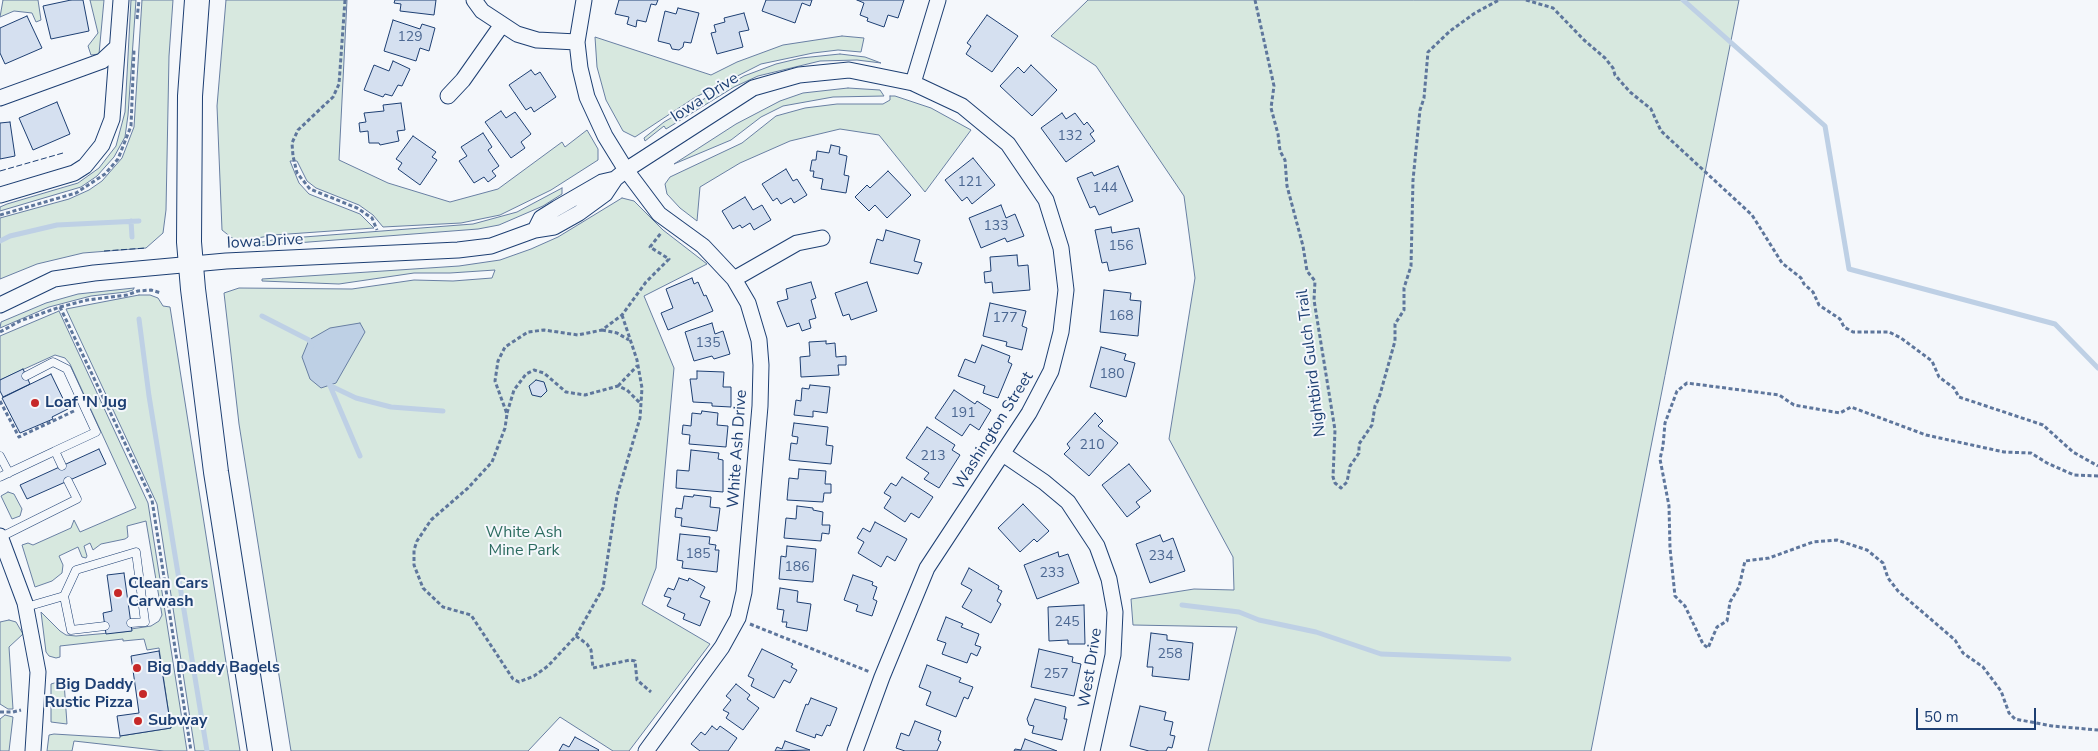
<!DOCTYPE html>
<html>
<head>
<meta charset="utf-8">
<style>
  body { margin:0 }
  #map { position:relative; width:2098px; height:751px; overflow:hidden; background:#f4f7fb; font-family:"Nunito Sans",sans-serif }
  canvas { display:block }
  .scale { position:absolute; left:1916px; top:708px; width:120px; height:22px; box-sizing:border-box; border:2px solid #1d3f73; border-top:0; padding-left:6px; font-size:15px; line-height:18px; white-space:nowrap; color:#1d3f73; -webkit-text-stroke:4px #f4f7fb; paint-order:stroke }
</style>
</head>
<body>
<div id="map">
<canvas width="2098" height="751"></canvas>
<div class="scale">50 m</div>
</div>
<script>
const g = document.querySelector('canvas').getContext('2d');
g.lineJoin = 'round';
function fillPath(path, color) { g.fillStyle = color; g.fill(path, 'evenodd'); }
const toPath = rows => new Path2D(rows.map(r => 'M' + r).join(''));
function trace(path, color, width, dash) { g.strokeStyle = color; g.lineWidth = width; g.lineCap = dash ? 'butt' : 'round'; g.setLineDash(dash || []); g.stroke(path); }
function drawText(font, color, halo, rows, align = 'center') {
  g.font = font + ' "Nunito Sans",sans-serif'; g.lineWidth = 4; g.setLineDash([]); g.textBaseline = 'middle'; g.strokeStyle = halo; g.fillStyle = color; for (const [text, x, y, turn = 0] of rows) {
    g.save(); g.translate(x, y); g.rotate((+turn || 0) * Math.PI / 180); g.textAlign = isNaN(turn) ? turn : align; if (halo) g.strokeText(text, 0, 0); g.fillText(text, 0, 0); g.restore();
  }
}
const green = toPath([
  [3,0,38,0,41,20,36,22,32,13,14,11,0,17,3,0],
  [90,0,104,0,99,54,91,55,88,46,98,33,90,0],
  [131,0,136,0,128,115,125,137,114,157,97,176,81,187,0,211,0,207,7,204,78,183,99,168,116,146,125,112,131,0],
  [142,0,173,0,169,56,166,210,163,233,146,248,83,253,37,264,0,279,0,218,69,199,89,190,102,181,122,158,134,127,142,0],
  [226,0,347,0,339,160,388,183,450,202,498,189,562,142,565,147,587,130,598,149,598,160,551,190,500,215,461,223,383,227,373,215,359,205,316,188,307,181,297,161,290,161,299,183,309,194,360,214,374,228,274,235,241,241,232,238,222,230,217,106,226,0],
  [1088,0,1739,0,1591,751,1208,751,1237,627,1133,625,1131,599,1194,589,1234,590,1233,557,1169,439,1195,278,1184,196,1096,66,1051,36,1088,0],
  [842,36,864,38,861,52,838,50,813,53,761,64,694,98,635,137,623,131,606,100,597,67,595,37,711,75,737,62,783,45,842,36],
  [840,54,865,57,881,63,857,60,820,61,758,76,734,87,666,129,664,126,645,141,644,138,664,122,744,76,776,64,801,58,840,54],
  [848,88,880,90,884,96,833,97,783,106,761,117,731,140,674,164,736,124,780,101,803,93,848,88],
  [890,96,895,96,931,108,971,130,925,192,879,135,840,129,790,141,740,163,700,187,697,221,680,208,667,194,665,184,670,177,742,143,776,116,805,108,837,104,883,104,890,100,890,96],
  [562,188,562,194,543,206,499,225,478,229,257,246,257,243,278,239,473,224,517,212,562,188],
  [622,198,634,201,663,230,707,264,644,296,674,368,656,568,642,604,710,644,629,751,613,751,560,717,528,751,291,751,239,424,224,293,239,288,352,289,414,280,453,281,492,278,495,270,450,273,414,273,339,284,262,281,262,279,459,266,500,260,531,249,558,237,622,198],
  [134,288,133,290,126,292,91,296,49,307,0,328,1,322,46,303,78,294,134,288],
  [139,295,150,295,158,298,163,306,170,307,240,751,195,751,157,504,66,309,139,295],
  [59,311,148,503,187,751,164,751,74,741,72,751,47,751,49,735,54,734,120,738,120,736,171,728,159,648,147,650,144,639,123,641,123,639,60,646,60,657,56,658,49,656,46,652,41,612,60,631,66,635,76,636,131,631,131,629,151,626,159,621,162,615,146,521,127,526,128,537,125,539,101,544,93,550,90,543,84,546,87,556,86,558,82,557,78,547,59,556,63,565,62,573,52,581,35,587,22,545,28,543,33,545,71,528,74,520,80,532,136,508,70,364,65,358,55,355,0,380,0,336,59,311],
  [8,492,14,494,22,509,20,516,12,519,1,496,8,492],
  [9,620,16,622,23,634,9,647,13,709,8,709,0,704,0,622,9,620],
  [61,681,64,682,67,724,51,722,51,684,61,681],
  [5,715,13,717,9,751,0,751,0,719,5,715]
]);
fillPath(green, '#d7e8df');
trace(green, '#687fa3', 1);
const water = toPath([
  [360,323,365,332,336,383,321,388,310,379,302,357,309,340,330,328,360,323]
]);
fillPath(water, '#bed0e5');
trace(water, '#687fa3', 1);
trace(toPath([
  [1683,0,1825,126,1849,269,2055,324,2098,368],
  [131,221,132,237],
  [0,241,10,236,57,225,139,221],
  [262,316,309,340,312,346],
  [139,319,149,396,207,751],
  [328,381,360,456],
  [331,386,356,398,391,407,443,411],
  [1182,605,1239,612,1259,620,1316,632,1381,654,1509,659]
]), '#bed0e5', 5);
const building = toPath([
  [71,0,83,0,89,31,51,39,43,6,71,0],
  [395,0,436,0,434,15,400,11,401,4,394,3,395,0],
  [619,0,658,0,656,5,651,4,646,22,637,20,636,27,627,24,629,17,615,14,619,0],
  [766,0,812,0,810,6,802,3,795,23,762,11,766,0],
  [857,0,904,0,898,18,888,15,884,27,867,21,868,18,860,15,864,3,857,0],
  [678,8,699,13,691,43,684,42,683,47,679,50,672,49,670,44,658,41,665,11,676,14,678,8],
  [744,13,749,30,739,32,743,47,717,54,711,33,716,32,714,25,725,22,724,18,744,13],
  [987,15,1018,36,992,72,966,54,971,46,967,43,987,15],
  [27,16,42,48,5,64,0,53,0,28,27,16],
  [393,20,420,29,422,24,435,28,429,51,420,48,416,61,384,51,393,20],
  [393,61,410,69,402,86,398,85,392,96,385,94,383,97,364,90,374,65,389,71,393,61],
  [1031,65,1057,90,1032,116,1000,86,1018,67,1024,73,1031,65],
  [531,70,535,75,540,72,556,97,534,112,531,107,526,110,509,85,531,70],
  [57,102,70,134,33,150,19,118,57,102],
  [401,103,405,130,397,131,399,141,380,145,379,143,369,143,368,131,360,132,359,123,366,122,364,113,384,111,383,105,401,103],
  [501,111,506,118,515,112,531,134,521,142,525,148,511,158,485,122,501,111],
  [1062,113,1066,119,1075,113,1084,125,1087,122,1094,131,1090,134,1095,141,1066,162,1041,128,1062,113],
  [10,122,15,156,0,159,0,123,10,122],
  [483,133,492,147,488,150,499,166,492,171,496,176,488,182,484,177,474,183,459,161,467,156,461,147,483,133],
  [413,136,436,152,432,157,437,160,420,185,398,169,402,163,396,159,413,136],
  [831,145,840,147,839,154,847,156,844,175,849,176,846,193,821,189,823,179,813,177,814,171,810,171,812,160,816,160,817,151,829,153,831,145],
  [973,158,995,185,972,204,967,197,962,201,945,180,973,158],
  [1118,166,1133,201,1099,215,1095,206,1090,208,1077,178,1092,172,1094,176,1118,166],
  [786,169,793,181,797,179,807,195,794,203,791,198,781,204,777,198,773,201,762,184,786,169],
  [888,171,911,195,887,218,875,205,869,211,855,197,867,185,870,188,888,171],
  [745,197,753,210,762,205,771,220,754,230,750,223,742,228,740,225,733,229,722,211,745,197],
  [1001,205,1006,218,1015,214,1024,236,1007,242,1005,238,981,248,969,218,1001,205],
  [1111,227,1112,233,1139,228,1146,264,1109,271,1107,262,1102,263,1095,230,1111,227],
  [886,230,920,240,914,261,922,263,918,274,870,263,877,239,883,241,886,230],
  [1017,255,1018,266,1028,265,1030,290,993,293,992,282,985,283,984,272,991,271,990,257,1017,255],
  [692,278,694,284,698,282,704,296,706,295,713,311,668,330,661,313,673,308,666,289,692,278],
  [811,282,816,298,811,300,816,318,809,320,811,328,802,331,799,323,787,327,777,302,788,299,786,289,811,282],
  [867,282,877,311,851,320,849,314,843,316,835,293,867,282],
  [1104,290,1131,293,1130,300,1141,301,1138,336,1100,332,1104,290],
  [990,303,1026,311,1022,326,1027,328,1022,350,1006,346,1007,342,983,336,990,303],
  [712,323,715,334,723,331,730,354,714,359,712,356,694,361,685,332,712,323],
  [826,341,826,344,835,343,836,357,846,356,846,365,838,365,839,375,801,377,800,357,810,356,809,342,826,341],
  [982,345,1010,356,1008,362,1012,364,998,398,983,393,985,386,958,376,965,359,975,363,982,345],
  [1101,347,1126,354,1124,360,1135,363,1126,397,1090,387,1101,347],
  [23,369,30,384,3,397,0,391,0,380,23,369],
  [697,371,724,372,723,387,731,387,731,407,712,406,712,403,693,402,690,379,697,379,697,371],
  [51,374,68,409,52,417,53,419,20,433,2,398,51,374],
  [536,380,544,382,547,391,541,397,532,395,529,386,536,380],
  [810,385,830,387,827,413,813,411,813,417,794,415,796,400,801,401,802,388,809,389,810,385],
  [954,390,975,404,977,401,991,410,979,430,970,424,962,436,935,418,954,390],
  [702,411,718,413,717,425,728,426,726,447,689,444,690,435,682,434,683,425,691,426,692,413,701,414,702,411],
  [1095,413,1103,421,1098,426,1118,443,1089,476,1064,454,1070,448,1067,444,1095,413],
  [794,423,828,427,826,445,833,446,831,464,789,460,791,443,797,444,798,437,792,436,794,423],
  [927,427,955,445,952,450,960,455,939,488,924,479,929,473,906,458,927,427],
  [99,449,106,464,27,499,20,485,99,449],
  [691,450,719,453,718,459,723,460,723,492,676,488,677,470,689,471,691,450],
  [1129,464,1151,491,1136,502,1140,507,1127,517,1102,485,1129,464],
  [799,469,826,471,825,484,831,484,831,493,824,493,823,502,787,500,789,478,798,479,799,469],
  [902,477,933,497,919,518,911,513,905,522,884,508,891,497,884,493,891,483,896,486,902,477],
  [694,495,711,497,710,507,720,508,717,531,681,526,682,518,675,517,676,508,682,509,684,496,693,497,694,495],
  [1023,504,1049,531,1037,542,1034,539,1020,552,998,528,1023,504],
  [797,506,813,508,813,510,823,512,822,525,830,525,829,534,822,533,821,541,784,538,786,518,796,519,797,506],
  [875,522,907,539,895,561,887,556,881,567,858,553,864,542,857,538,863,528,870,532,875,522],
  [680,534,710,537,709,544,716,545,715,550,719,550,717,572,682,568,683,561,677,560,680,534],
  [1160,535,1163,542,1173,538,1185,571,1150,583,1136,544,1160,535],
  [787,546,816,549,813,582,779,579,781,556,786,557,787,546],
  [1058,552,1059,557,1068,554,1079,583,1037,599,1024,565,1058,552],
  [969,568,999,586,998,589,1002,591,997,601,1001,604,991,623,962,607,972,590,961,584,969,568],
  [124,573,132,631,106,634,103,613,112,611,107,575,124,573],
  [853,575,873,582,872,585,877,587,873,599,877,601,872,616,856,611,858,605,844,600,853,575],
  [679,578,688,581,689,578,705,587,700,597,710,601,700,626,683,619,685,614,667,606,671,598,664,596,668,588,674,590,679,578],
  [780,588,798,591,797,602,811,604,807,631,786,627,787,622,782,622,784,610,777,609,780,588],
  [1084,605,1085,644,1068,644,1068,640,1049,641,1048,607,1084,605],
  [946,617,963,624,961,627,979,634,975,645,981,647,977,656,971,653,967,663,942,654,946,643,937,640,946,617],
  [1151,633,1167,635,1167,640,1193,643,1189,680,1152,676,1153,667,1147,667,1151,633],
  [762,649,793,664,791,667,797,670,790,683,784,680,774,698,751,686,754,679,748,676,762,649],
  [1039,649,1073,657,1072,662,1081,664,1074,696,1031,687,1039,649],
  [159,651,171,728,120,736,117,716,139,713,131,656,159,651],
  [927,665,961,678,959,682,973,687,968,699,964,697,956,717,926,705,931,692,919,687,927,665],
  [736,684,750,695,747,699,759,708,743,730,726,718,729,713,723,710,731,700,726,696,736,684],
  [811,698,837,708,830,726,827,725,822,736,816,734,815,738,796,731,806,704,808,705,811,698],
  [1035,699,1066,707,1064,719,1067,719,1062,740,1032,733,1034,726,1029,725,1027,719,1035,699],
  [1140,706,1166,712,1164,720,1173,722,1170,735,1175,736,1172,748,1168,747,1166,751,1149,751,1130,746,1140,706],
  [915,721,941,731,938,740,941,742,937,751,905,751,896,748,901,733,909,736,915,721],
  [712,726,717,730,720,726,737,738,728,751,700,751,691,744,701,732,705,735,712,726],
  [575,737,599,750,598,751,559,751,563,744,569,747,575,737],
  [1025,739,1057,751,1014,751,1015,749,1021,750,1025,739],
  [785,741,810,750,775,751,777,747,782,749,785,741]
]);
fillPath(building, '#d5e0f0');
trace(building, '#1d3f73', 1);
const service = toPath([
  [26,376,53,362,67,369,96,432,55,451],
  [0,456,9,473],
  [0,477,55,451,62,466],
  [1,537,77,499,68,481],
  [64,596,71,630,105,626],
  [26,607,64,596,76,570,136,552,145,622,131,623]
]);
const minor = toPath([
  [474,0,482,11,517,34,537,40,577,42],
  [584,0,577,42,580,68,587,97,605,136,626,170,659,214,703,246,734,279,748,303,759,340,761,365,760,406,744,592,738,618,722,647,646,751],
  [913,83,938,0],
  [448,96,463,80,501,26],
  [0,98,102,61,116,48],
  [0,195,74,173,85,166,102,145,112,119,121,0],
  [535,230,541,218,557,208,602,182,615,179],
  [734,279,797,243,822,238],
  [0,305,54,279,94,273,226,261,458,250,491,246,535,230,554,227,579,213,605,194,615,179,626,170,753,88,799,75,849,70,913,83,962,106,1008,144,1046,200,1061,248,1066,290,1061,332,1051,371,1029,413,927,568,882,677,855,751],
  [1003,454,1044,482,1068,502,1097,546,1109,579,1115,612,1113,655,1092,751],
  [0,536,25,603,38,672,33,751]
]);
const trunk = toPath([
  [197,0,190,96,189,242,193,289,216,472,260,751]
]);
trace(service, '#1d3f73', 9);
trace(minor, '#1d3f73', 17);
trace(trunk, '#1d3f73', 26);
trace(toPath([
  [345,0,339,84,333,97,298,130,292,143,293,156,297,173,310,189,357,208,372,218,377,230],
  [1255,0,1274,86,1271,108,1278,134,1280,151,1285,160,1287,186,1303,246,1307,271,1315,281,1314,300,1335,430,1333,477,1335,483,1341,488,1347,482,1350,466,1359,453,1359,444,1372,425,1375,406,1379,398,1395,341,1395,324,1404,310,1404,288,1411,266,1413,180,1420,110,1424,98,1428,52,1450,31,1475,13,1499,0],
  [1526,0,1553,8,1584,40,1605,58,1613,68,1615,75,1630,92,1651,109,1661,131,1752,215,1782,263,1801,278,1804,284,1813,292,1819,305,1840,319,1844,327,1853,332,1889,332,1901,338,1932,361,1939,377,1954,388,1959,397,2043,425,2073,452,2098,466],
  [137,19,139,0],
  [0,215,76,193,105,174,118,159,131,126,134,50],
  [60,307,87,300,127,295,138,291,151,290,161,293],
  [622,315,637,360,642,388,640,418,617,496,603,588,576,636,548,666,534,676,519,682,513,679,471,615,443,607,423,588,414,565,414,550,417,541,431,520,468,488,492,462,505,428,507,414,495,381,498,361,505,347,528,332,544,330,578,335,602,330,622,315,646,282,669,259,650,247,661,233],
  [602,330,617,333,629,340],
  [0,332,20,321,60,307,152,500,191,751],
  [618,386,637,366],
  [0,401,19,437,74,411],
  [507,413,514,390,526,374,534,370,544,373,566,392,585,395,618,386,627,390,640,403],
  [2098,476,2074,475,2047,463,2031,453,2004,452,1926,435,1851,407,1840,413,1794,405,1779,395,1687,383,1677,391,1665,423,1663,446,1660,459,1669,506,1670,548,1675,596,1685,606,1703,644,1708,648,1717,627,1727,621,1730,602,1739,587,1745,561,1769,558,1813,542,1837,540,1867,550,1883,563,1888,578,1898,591,1955,640,1963,653,1983,667,2001,691,2009,713,2015,719,2052,726,2098,730],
  [750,624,870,672],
  [576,636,587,644,591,650,593,668,630,660,635,661,637,680,651,692],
  [0,712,13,712,21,710]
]), '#5e769c', 3, [4, 2.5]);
trace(service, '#f4f7fb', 8);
trace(minor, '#f4f7fb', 15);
trace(trunk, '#f4f7fb', 24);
trace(toPath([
  [0,171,63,153],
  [104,251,146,248]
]), '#1d3f73', 1, [6, 2.5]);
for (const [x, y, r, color] of [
  [35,403,5,"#c62828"],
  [118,593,5,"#c62828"],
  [137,668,5,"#c62828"],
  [143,694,5,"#c62828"],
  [138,721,5,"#c62828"]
]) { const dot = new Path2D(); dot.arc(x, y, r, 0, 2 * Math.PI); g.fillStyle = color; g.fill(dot); trace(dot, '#f4f7fb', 2); }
drawText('14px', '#4b6792', null, [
  ["129",410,38],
  ["132",1070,137],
  ["121",970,183],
  ["144",1105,189],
  ["133",996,227],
  ["156",1121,247],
  ["168",1121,317],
  ["177",1005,319],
  ["135",708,344],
  ["180",1112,375],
  ["191",963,414],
  ["210",1092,446],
  ["213",933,457],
  ["185",698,555],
  ["234",1161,557],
  ["186",797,568],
  ["233",1052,574],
  ["245",1067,623],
  ["258",1170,655],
  ["257",1056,675]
]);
drawText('16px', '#1d3f73', '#f4f7fb', [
  ["Iowa Drive",705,98,-33],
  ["Iowa Drive",265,242,-3],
  ["Nightbird Gulch Trail",1312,363,-97],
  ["Washington Street",994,431,-58],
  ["White Ash Drive",738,449,-86],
  ["West Drive",1091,668,-81]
]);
drawText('bold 16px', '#1d3f73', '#f4f7fb', [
  ["Loaf 'N Jug",45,403],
  ["Clean Cars",128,584],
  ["Carwash",128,602],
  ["Big Daddy Bagels",147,668],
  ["Big Daddy",133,685,"right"],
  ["Rustic Pizza",133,703,"right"],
  ["Subway",148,721]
], 'left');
drawText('16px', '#2c6c60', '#f4f7fb', [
  ["White Ash",524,533],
  ["Mine Park",524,551]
]);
</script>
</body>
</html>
